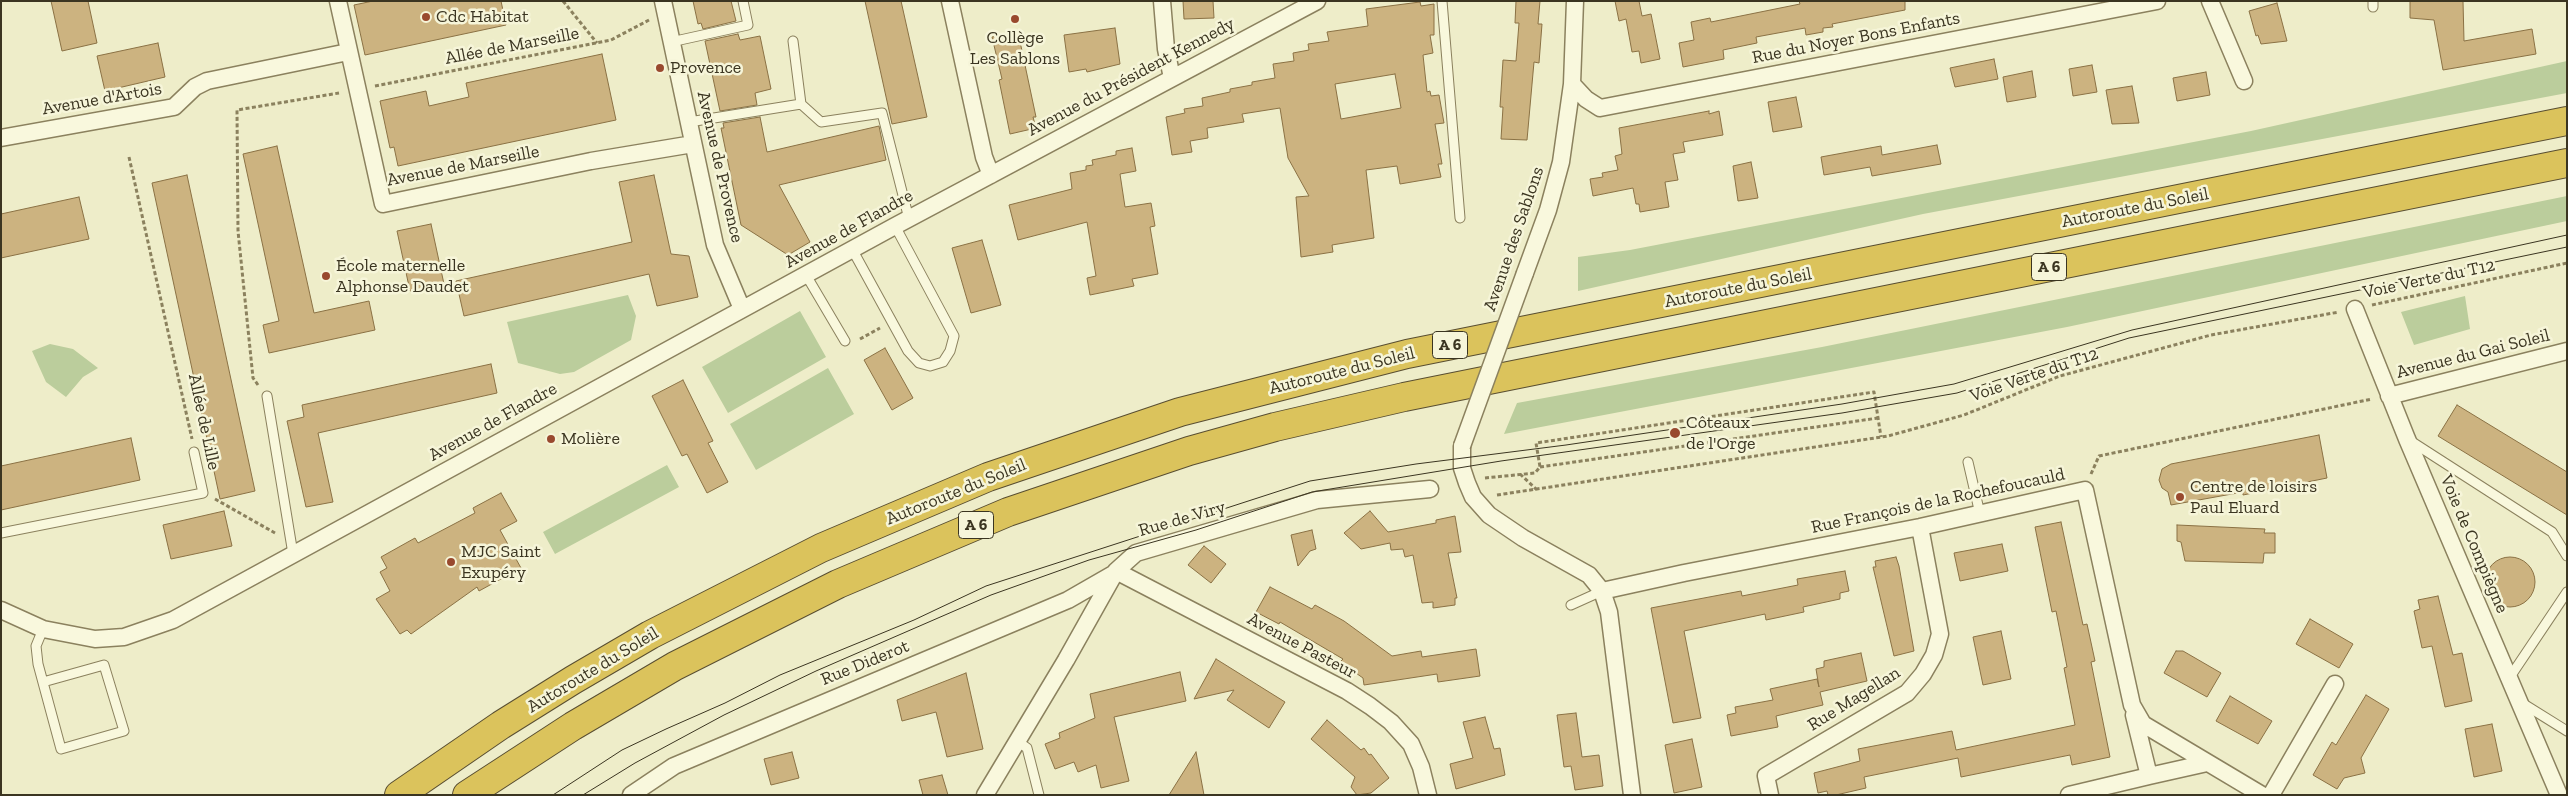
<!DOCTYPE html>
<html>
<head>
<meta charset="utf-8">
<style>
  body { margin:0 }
  #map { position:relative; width:2568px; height:796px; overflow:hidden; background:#eeedc9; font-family:"Zilla Slab",serif }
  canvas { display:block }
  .frame { position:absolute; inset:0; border:2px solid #3b3521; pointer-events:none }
</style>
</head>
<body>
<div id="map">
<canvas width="2568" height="796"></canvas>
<div class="frame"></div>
</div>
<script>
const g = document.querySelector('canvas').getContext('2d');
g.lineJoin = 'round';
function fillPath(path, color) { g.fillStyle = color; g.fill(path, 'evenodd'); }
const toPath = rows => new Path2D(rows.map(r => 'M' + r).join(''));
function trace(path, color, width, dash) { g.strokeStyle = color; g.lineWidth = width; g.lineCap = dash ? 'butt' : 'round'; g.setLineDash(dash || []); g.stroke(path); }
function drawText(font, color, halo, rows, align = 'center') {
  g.font = font + ' "Zilla Slab",serif'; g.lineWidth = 5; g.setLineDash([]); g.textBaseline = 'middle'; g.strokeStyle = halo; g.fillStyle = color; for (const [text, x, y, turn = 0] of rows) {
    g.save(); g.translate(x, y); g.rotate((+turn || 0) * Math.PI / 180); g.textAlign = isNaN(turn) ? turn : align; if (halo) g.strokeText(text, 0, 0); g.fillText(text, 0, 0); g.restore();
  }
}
fillPath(toPath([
  [2567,61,2567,93,1923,214,1578,291,1578,257,1630,250,2251,131],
  [2567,196,2567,221,2067,327,1504,434,1517,403,1822,347],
  [628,295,636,316,631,340,574,372,560,374,518,363,507,322],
  [2465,296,2470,329,2414,345,2401,312],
  [800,311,826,357,728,413,702,367],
  [50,344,73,349,98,368,83,377,66,397,46,382,32,351],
  [828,368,854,414,756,470,730,424],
  [667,465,679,487,555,554,543,532]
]), '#bbcd9c');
const building = toPath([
  [51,1,88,1,97,43,62,51,51,1],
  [373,1,501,1,506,25,365,55,354,5,373,1],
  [693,1,731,1,736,21,703,29,701,23,698,24,693,1],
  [865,1,901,1,927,117,892,124,865,1],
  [1183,1,1213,1,1214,18,1184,19,1183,1],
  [1516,1,1540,1,1538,24,1542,24,1539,63,1534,62,1527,140,1501,139,1503,107,1500,107,1503,60,1516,61,1519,23,1515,23,1516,1],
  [1615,1,1639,1,1642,16,1651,14,1660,59,1641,63,1639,51,1632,52,1626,19,1619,21,1615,1],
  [1799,1,1905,1,1905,10,1832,24,1833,27,1823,28,1823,32,1806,35,1805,28,1756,37,1757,43,1723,50,1724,59,1683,67,1679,43,1694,40,1691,22,1710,18,1711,22,1800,4,1799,1],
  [2410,1,2463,1,2464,41,2532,29,2536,54,2443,70,2434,20,2410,18,2410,1],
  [1420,2,1421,6,1434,4,1434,35,1430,35,1433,53,1423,55,1427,92,1430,91,1431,96,1439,95,1444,123,1435,124,1442,164,1438,164,1441,177,1400,184,1397,166,1366,170,1374,238,1332,245,1333,252,1301,257,1296,197,1309,196,1288,158,1280,108,1242,114,1244,122,1207,128,1208,138,1190,141,1192,152,1172,155,1166,117,1185,113,1184,109,1203,106,1202,98,1230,92,1230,89,1252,85,1252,82,1275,78,1273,64,1294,61,1293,53,1309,50,1308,44,1329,41,1327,32,1368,26,1366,9,1420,2],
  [1395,74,1401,108,1341,119,1335,84,1395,74],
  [2277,3,2287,41,2261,44,2258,35,2256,36,2249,11,2277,3],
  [1115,28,1120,64,1087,72,1086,69,1069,72,1064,35,1115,28],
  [1018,32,1036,117,1033,117,1036,128,1010,134,999,80,1002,79,992,37,1018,32],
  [738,34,740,40,760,36,771,89,755,93,757,105,720,111,705,41,738,34],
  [158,43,165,77,105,91,97,56,158,43],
  [602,54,616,120,398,166,394,147,390,148,380,101,426,91,429,106,469,97,466,83,602,54],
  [1994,59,1998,79,1955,87,1950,68,1994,59],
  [2092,65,2097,92,2073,96,2069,69,2092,65],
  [2032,71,2036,97,2007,102,2003,77,2032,71],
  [2206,72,2210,95,2177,101,2173,78,2206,72],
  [2132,86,2139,123,2112,124,2106,90,2132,86],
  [1796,97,1802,127,1773,132,1768,102,1796,97],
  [1709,111,1709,114,1719,111,1723,135,1683,142,1685,152,1673,154,1678,180,1665,182,1669,207,1640,212,1639,204,1636,204,1633,188,1593,196,1590,179,1603,177,1602,173,1618,170,1615,156,1622,154,1619,128,1709,111],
  [760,117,767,152,879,126,886,160,779,185,810,242,788,255,741,225,721,128,724,128,723,123,760,117],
  [1937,145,1941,164,1872,176,1870,167,1824,175,1821,157,1881,146,1882,155,1937,145],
  [277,146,314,313,369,301,375,330,269,353,263,325,279,321,243,154,277,146],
  [1132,148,1136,171,1120,174,1125,207,1151,203,1155,226,1150,227,1158,274,1132,279,1134,286,1090,295,1087,278,1096,276,1087,222,1018,240,1009,205,1072,189,1070,173,1086,170,1086,166,1093,165,1092,160,1116,155,1116,151,1132,148],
  [1751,162,1758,198,1738,201,1733,166,1751,162],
  [187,175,255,491,220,499,152,183,187,175],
  [654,175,671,254,689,256,698,297,657,306,649,274,464,316,456,281,632,242,619,182,654,175],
  [79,197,89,239,1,258,1,214,79,197],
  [431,224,444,284,410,291,397,231,431,224],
  [982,240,1001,305,971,313,952,248,982,240],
  [885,348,913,398,892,410,864,360,885,348],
  [491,364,497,393,318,433,333,502,306,507,287,421,304,417,302,405,491,364],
  [683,380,713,441,708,443,728,482,707,493,687,454,682,456,652,396,683,380],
  [2457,405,2567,472,2567,515,2438,436,2457,405],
  [2319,435,2327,478,2243,495,2243,492,2171,505,2168,492,2162,488,2159,480,2162,469,2171,464,2319,435],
  [131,438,140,480,1,510,1,466,131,438],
  [501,493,517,521,500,530,521,568,479,591,477,587,411,634,407,630,400,634,376,599,390,591,380,572,387,568,381,557,415,538,418,543,475,513,473,508,501,493],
  [224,511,232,546,171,559,163,525,224,511],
  [1370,511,1388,532,1436,523,1436,520,1455,516,1461,552,1448,553,1457,598,1455,598,1455,605,1433,608,1433,602,1422,603,1413,555,1405,557,1403,549,1391,550,1390,543,1361,549,1344,533,1370,511],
  [2061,522,2083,625,2087,624,2095,661,2091,662,2110,757,2072,765,2070,755,1961,777,1958,758,1864,777,1866,788,1836,795,1828,795,1827,791,1818,793,1814,773,1860,761,1858,749,1952,731,1956,750,2075,725,2064,668,2067,667,2056,611,2052,612,2035,527,2061,522],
  [2177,525,2265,529,2264,533,2275,533,2275,553,2264,553,2263,563,2185,561,2181,542,2177,541,2177,525],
  [1312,530,1316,549,1310,551,1298,566,1291,535,1312,530],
  [2002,544,2008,571,1960,581,1954,553,2002,544],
  [1204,546,1226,564,1211,583,1188,565,1204,546],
  '2485 582a25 25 0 1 1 50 0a25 25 0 1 1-50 0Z',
  [1896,557,1899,566,1914,651,1894,656,1873,567,1876,567,1875,561,1896,557],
  [1845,571,1849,591,1840,593,1840,599,1803,607,1804,612,1766,620,1765,614,1684,631,1701,718,1673,723,1651,608,1741,591,1742,596,1798,585,1797,579,1845,571],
  [1270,587,1312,609,1315,605,1344,621,1392,656,1421,651,1422,657,1476,649,1480,676,1438,682,1437,674,1364,685,1363,678,1340,662,1343,659,1280,622,1279,624,1256,612,1270,587],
  [2438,596,2453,655,2462,653,2472,701,2445,707,2432,646,2422,648,2414,611,2420,609,2418,600,2438,596],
  [2310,619,2353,644,2339,668,2296,644,2310,619],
  [2001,631,2011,679,1983,685,1973,637,2001,631],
  [2176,651,2183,651,2221,673,2207,697,2164,673,2176,651],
  [1861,653,1867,681,1820,692,1823,705,1776,716,1778,727,1731,736,1727,715,1736,713,1735,707,1773,700,1770,689,1817,679,1819,687,1816,669,1824,667,1824,661,1861,653],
  [1216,659,1285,702,1269,728,1227,700,1234,690,1194,699,1216,659],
  [1180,672,1186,701,1114,717,1129,781,1101,788,1096,765,1078,772,1074,762,1055,769,1045,744,1060,738,1059,733,1095,718,1090,694,1180,672],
  [966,673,983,749,947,757,936,712,902,721,897,700,966,673],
  [2366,695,2389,709,2361,758,2365,773,2344,778,2337,789,2313,775,2332,742,2336,745,2366,695],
  [2230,696,2272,721,2258,744,2216,721,2230,696],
  [1576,713,1582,757,1599,755,1603,786,1575,790,1571,766,1564,767,1557,715,1576,713],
  [1485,717,1494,749,1500,748,1505,775,1456,789,1450,764,1473,758,1463,722,1485,717],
  [1327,720,1361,750,1364,748,1369,755,1371,754,1389,778,1371,793,1357,795,1351,787,1355,777,1311,739,1327,720],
  [2492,724,2502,771,2474,777,2465,729,2492,724],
  [1692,739,1702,787,1674,793,1665,745,1692,739],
  [792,752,799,778,771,785,764,759,792,752],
  [1196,752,1204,795,1169,795,1196,752],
  [942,775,948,795,923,795,919,780,942,775]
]);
fillPath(building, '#ccb380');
trace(building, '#8a7144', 1);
const lane = toPath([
  [1442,1,1460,218],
  [2373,1,2373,7],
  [671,42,748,25,743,1],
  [801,104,821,122,882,113,909,219],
  [689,122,801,104,793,41],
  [852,249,908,351,919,363,930,366,943,362,950,351,954,336,895,226],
  [806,275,845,341],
  [267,396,293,554],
  [2409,440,2552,532,2567,556],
  [1968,462,1980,514],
  [1,533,203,493,194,452],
  [1571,605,1602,591],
  [2510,677,2567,592],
  [43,682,104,665,124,731,61,749,38,664,36,646,43,629],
  [2522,703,2567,731],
  [1017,741,1027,748,1039,795]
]);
const street = toPath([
  [338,1,383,204,591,161,693,144],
  [663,1,715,245,742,309],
  [950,1,984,157,991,175],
  [1162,1,1166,49,1172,78],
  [2210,1,2244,81],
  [1572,84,1586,99,1600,108,2157,1],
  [1,138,174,107,195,87,207,81,348,52],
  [1525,273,1548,210,1561,162,1572,84,1575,1],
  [2355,309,2407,439,2559,795],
  [2389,396,2567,351],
  [1462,446,1462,468,1467,483,1473,497,1489,515,1523,538,1589,575,1602,591,1609,612,1632,795],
  [1116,571,1347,691,1370,706,1391,722,1411,744,1421,767,1428,795],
  [1602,591,1684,573,1920,527,2085,490,2132,705,2143,724,2262,795],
  [1,610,43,629,95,639,124,637,173,620,895,226,1317,1],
  [2134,715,2149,776,2207,763],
  [631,795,674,766,1068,600,1115,573],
  [985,795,1066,660,1116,571,1136,553,1317,500,1430,489],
  [1770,795,1766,776,1907,693,1923,674,1934,655,1940,634,1920,527],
  [2069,795,2149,776],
  [2271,795,2335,684]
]);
const highway = toPath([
  [399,795,501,725,573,680,650,635,821,548,988,477,1180,412,1407,354,2567,121],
  [467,795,573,726,675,666,838,584,1008,512,1189,451,1275,427,1404,397,2567,163]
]);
trace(lane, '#8b815e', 11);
trace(street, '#8b815e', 19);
trace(highway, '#594e31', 30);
trace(toPath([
  [563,1,597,43],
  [375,86,611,40,649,20],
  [129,157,192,439],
  [2372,305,2567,263],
  [860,339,880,328],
  [258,385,253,378,238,231,237,110,339,93],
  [1540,467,1878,418],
  [1520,474,1537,490],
  [2091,474,2099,456,2372,399],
  [1485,478,1535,473,1540,467,1536,443,1874,392,1881,437],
  [1497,495,1888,436,1964,415,2060,376,2211,335,2339,312],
  [215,499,275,533]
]), '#8b815e', 3, [4, 2.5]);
trace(lane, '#f9f8dd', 9);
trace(street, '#f9f8dd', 16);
trace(highway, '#dbc35c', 28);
trace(toPath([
  [553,795,622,750,666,729,725,703,780,675,914,620,986,586,1310,481,1416,464,1566,445,1842,404,1954,384,2132,330,2567,235],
  [583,795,635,763,724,715,816,671,991,595,1089,560,1196,530,1312,492,1501,461,1842,413,1957,393,2129,338,2567,247]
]), '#3b3521', 1);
const streetBridge = toPath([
  [1462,446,1525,273]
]);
trace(streetBridge, '#8b815e', 19, []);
trace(streetBridge, '#f9f8dd', 16);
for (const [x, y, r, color] of [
  [426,17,5,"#99492e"],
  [1015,19,5,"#99492e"],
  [660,68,5,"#99492e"],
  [326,276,5,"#99492e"],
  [1675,433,6,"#99492e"],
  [551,439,5,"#99492e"],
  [2180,497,5,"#99492e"],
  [451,562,5,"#99492e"]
]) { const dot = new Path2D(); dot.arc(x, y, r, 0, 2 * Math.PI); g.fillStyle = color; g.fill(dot); trace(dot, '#f6f5d9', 2); }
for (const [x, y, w] of [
  [2049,267,35],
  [1450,345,35],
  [976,525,35]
]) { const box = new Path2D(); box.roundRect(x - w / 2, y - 13.5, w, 27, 4); g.fillStyle = '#f6f5d9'; g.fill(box); trace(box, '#3b3521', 1); }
drawText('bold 16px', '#3b3521', null, [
  ["A 6",2049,267],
  ["A 6",1450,345],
  ["A 6",976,525]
]);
drawText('18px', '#3b3521', '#f6f5d9', [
  ["Cdc Habitat",436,17],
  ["Collège",1015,38,"center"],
  ["Les Sablons",1015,59,"center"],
  ["Provence",670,68],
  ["École maternelle",336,266],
  ["Alphonse Daudet",336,287],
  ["Côteaux",1686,423],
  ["de l'Orge",1686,444],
  ["Molière",561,439],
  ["Centre de loisirs",2190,487],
  ["Paul Eluard",2190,508],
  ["MJC Saint",461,552],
  ["Exupéry",461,573]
], 'left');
drawText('18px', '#3b3521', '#f6f5d9', [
  ["Rue du Noyer Bons Enfants",1856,38,-11],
  ["Allée de Marseille",512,46,-11],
  ["Avenue du Président Kennedy",1131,77,-28],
  ["Avenue d'Artois",102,99,-10],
  ["Avenue de Marseille",463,166,-11],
  ["Avenue de Provence",720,167,77],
  ["Autoroute du Soleil",2135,208,-11],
  ["Avenue de Flandre",849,229,-29],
  ["Avenue des Sablons",1514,239,-71],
  ["Voie Verte du T12",2429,279,-12],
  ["Autoroute du Soleil",1738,288,-11],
  ["Avenue du Gai Soleil",2473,354,-14],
  ["Autoroute du Soleil",1342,371,-14],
  ["Voie Verte du T12",2034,375,-19],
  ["Allée de Lille",204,422,78],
  ["Avenue de Flandre",493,422,-29],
  ["Autoroute du Soleil",956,492,-22],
  ["Rue François de la Rochefoucauld",1938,501,-12],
  ["Rue de Viry",1182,519,-16],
  ["Voie de Compiègne",2474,544,67],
  ["Avenue Pasteur",1302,646,28],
  ["Rue Diderot",865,663,-22],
  ["Autoroute du Soleil",593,670,-31],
  ["Rue Magellan",1854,699,-32]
]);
</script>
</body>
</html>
